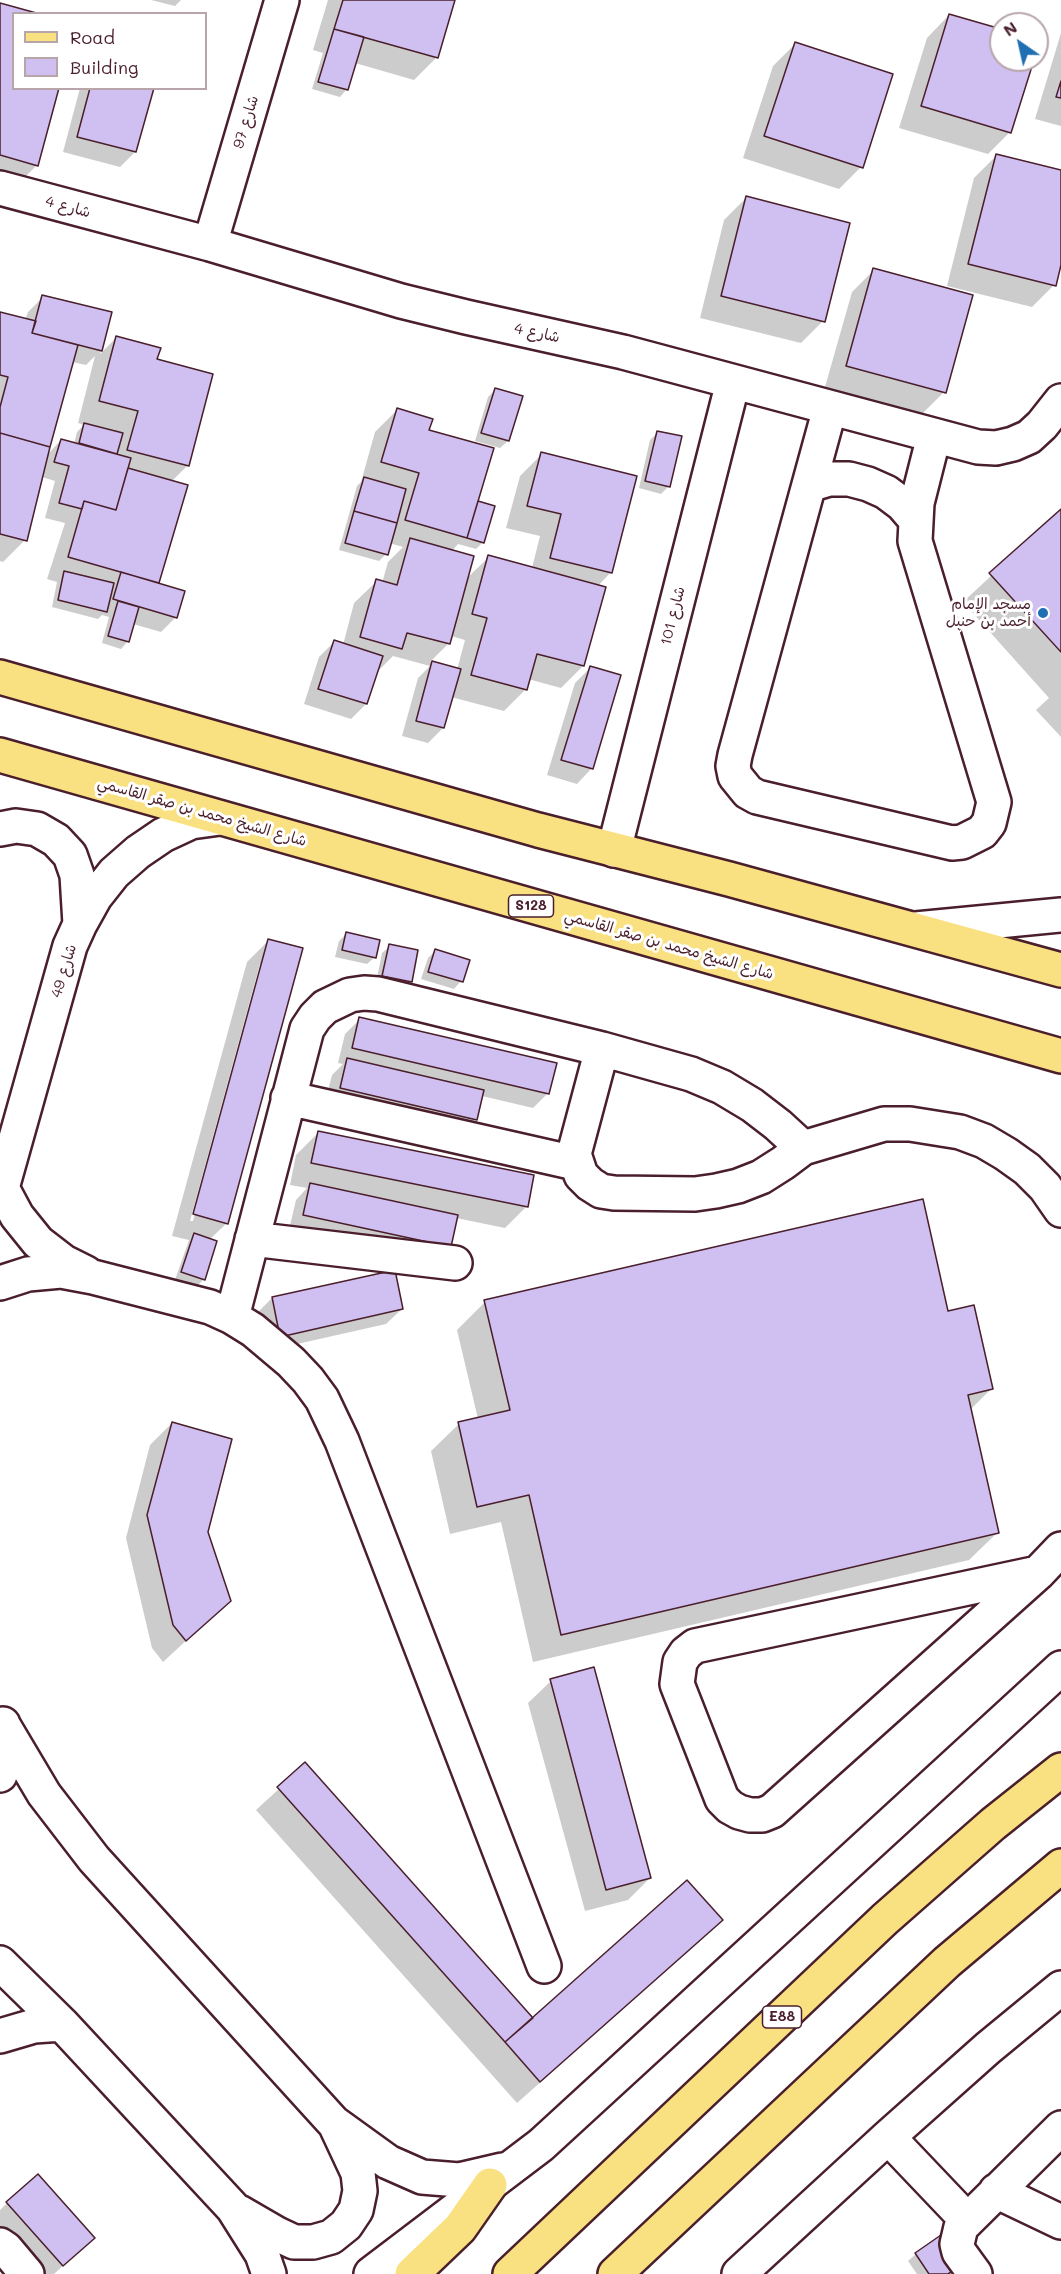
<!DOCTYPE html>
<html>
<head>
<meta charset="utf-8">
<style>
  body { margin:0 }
  #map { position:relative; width:1061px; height:2274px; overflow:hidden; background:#fff; font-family:Mali,sans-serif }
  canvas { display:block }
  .legend { position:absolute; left:12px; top:12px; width:195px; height:78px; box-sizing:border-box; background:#fff; border:2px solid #b7a5aa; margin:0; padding:8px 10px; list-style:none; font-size:18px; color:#4a1f2b }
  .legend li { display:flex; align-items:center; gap:12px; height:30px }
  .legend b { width:30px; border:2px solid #b7a5aa }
  .north { position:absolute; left:989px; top:12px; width:60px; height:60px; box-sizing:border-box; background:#fff; border:2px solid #b7a5aa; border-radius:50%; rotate:326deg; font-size:16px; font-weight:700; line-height:24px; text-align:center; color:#4a1f2b }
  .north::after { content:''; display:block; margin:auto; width:21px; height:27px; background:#1f6fb2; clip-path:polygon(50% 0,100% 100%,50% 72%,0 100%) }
</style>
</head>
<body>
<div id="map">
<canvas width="1061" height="2274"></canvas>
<ul class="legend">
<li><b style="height:8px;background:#f9e181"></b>Road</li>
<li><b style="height:16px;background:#d0c0f1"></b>Building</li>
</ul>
<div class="north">N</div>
</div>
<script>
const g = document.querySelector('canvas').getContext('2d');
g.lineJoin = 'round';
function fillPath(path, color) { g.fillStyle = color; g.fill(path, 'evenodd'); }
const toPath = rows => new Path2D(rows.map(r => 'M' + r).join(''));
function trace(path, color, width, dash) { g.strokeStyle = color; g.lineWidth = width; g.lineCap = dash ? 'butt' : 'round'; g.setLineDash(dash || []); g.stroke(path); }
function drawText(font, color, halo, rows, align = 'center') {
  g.font = font + ' Mali,"Playpen Sans Arabic",sans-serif'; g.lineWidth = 6; g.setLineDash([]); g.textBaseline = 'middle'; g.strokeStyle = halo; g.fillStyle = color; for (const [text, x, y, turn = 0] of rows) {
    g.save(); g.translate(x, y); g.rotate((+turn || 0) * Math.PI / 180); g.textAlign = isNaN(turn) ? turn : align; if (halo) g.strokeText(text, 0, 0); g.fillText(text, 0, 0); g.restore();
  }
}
fillPath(toPath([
  [151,0,181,0,175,6],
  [328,0,453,0,436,58,414,80,355,63,347,89,340,97,312,89,323,53,313,50],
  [0,4,14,14,14,88,37,165,15,187,0,183],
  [949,15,1001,31,1001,60,1032,60,1010,132,988,154,899,128,927,38],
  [1061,33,1061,126,1035,119],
  [795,44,861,167,839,189,743,158,773,66],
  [80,88,152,88,135,152,120,167,63,152],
  [996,156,1061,172,1061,258,1054,285,1032,307,947,286,974,178],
  [746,198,823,321,801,343,700,318,724,220],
  [874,270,944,392,922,414,825,387,852,292],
  [43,297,110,314,100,354,116,338,156,360,188,465,171,482,186,486,157,584,176,617,161,632,133,624,128,641,121,649,102,643,109,617,102,615,98,619,52,607,57,582,47,579,65,523,45,518,55,481,42,477,25,540,3,562,0,561,0,314,25,320,28,312],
  [95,356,78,423,84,425,77,432,74,444,61,440,48,454,72,362,86,365],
  [496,389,508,441,500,448,475,441,488,397],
  [397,410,428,431,476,502,483,542,476,549,458,544,452,551,466,579,489,557,532,568,540,536,506,528,520,476,542,454,611,572,598,586,583,666,561,688,528,679,526,689,504,711,451,697,443,728,428,743,402,736,418,678,430,666,393,656,379,670,377,670,366,704,351,719,304,704,319,657,334,642,343,645,354,603,377,581,382,583,388,562,403,547,389,543,386,554,379,561,339,550,357,486,361,482,375,432],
  [451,636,465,640,457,670,430,662,449,643],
  [657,433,669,486,661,494,639,488,650,440],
  [1061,511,1061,737,1036,710,1049,698,963,602],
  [590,668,592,768,577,784,547,775,575,683],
  [346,934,375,957,367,964,335,957,339,941],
  [269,940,227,1223,209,1240,204,1279,197,1286,175,1280,189,1240,172,1236,247,962],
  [260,964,263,964,193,1221,190,1221],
  [390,946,410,981,403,989,376,983,382,953],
  [435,951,461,981,454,989,421,979,428,958],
  [360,1019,548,1093,533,1108,482,1096,476,1119,461,1134,325,1103,332,1075,343,1064,338,1063,345,1034],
  [318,1133,527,1206,505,1228,456,1218,449,1246,289,1230,296,1200,307,1188,290,1185,296,1155],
  [272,1298,402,1309,386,1324,266,1351,257,1313],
  [485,1302,947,1313,991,1389,969,1411,997,1533,969,1560,533,1662,501,1522,450,1534,431,1451,459,1424,478,1419,457,1330],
  [172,1423,229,1601,163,1662,152,1648,126,1538,150,1445],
  [551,1681,650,1878,628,1900,585,1911,528,1703],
  [305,1765,533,2020,721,1920,699,1942,517,2103,256,1810],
  [7,2203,93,2238,54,2274,41,2274,0,2227,0,2210],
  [916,2254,960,2265,950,2274,917,2274,908,2261]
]), '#0003');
const building = toPath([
  [343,0,455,0,438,58,334,29,343,0],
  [0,3,40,14,14,14,14,88,59,88,38,166,0,155,0,3],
  [949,14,1001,29,1001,60,1034,60,1011,133,921,106,949,14],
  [334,29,364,37,348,90,318,82,334,29],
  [795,42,893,74,863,168,764,136,795,42],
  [1061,81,1061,98,1056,97,1061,81],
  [90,88,154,88,136,152,77,137,90,88],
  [996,154,1061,170,1061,265,1056,286,968,264,996,154],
  [746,196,850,223,825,322,721,296,746,196],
  [873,268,973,295,946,393,846,366,873,268],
  [42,295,112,312,102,351,32,333,42,295],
  [0,312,36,321,32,333,78,345,50,447,0,433,0,407,8,377,0,375,0,312],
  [116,336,161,348,157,359,213,374,189,466,127,450,138,411,99,401,116,336],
  [495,388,523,396,509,441,481,433,495,388],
  [397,408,433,419,429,430,494,448,467,538,405,520,419,473,381,462,397,408],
  [84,423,123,433,117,454,79,443,84,423],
  [657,431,682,436,670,487,645,481,657,431],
  [0,433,50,447,27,541,0,534,0,433],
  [61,439,131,458,116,510,84,501,82,509,59,503,69,466,54,462,61,439],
  [541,452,637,476,612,573,550,558,561,514,527,506,541,452],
  [128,468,188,485,159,583,68,557,84,501,116,510,128,468],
  [364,477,406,489,397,523,354,511,364,477],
  [478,501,495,506,484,543,467,538,478,501],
  [1061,509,1061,652,989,573,1061,509],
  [354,511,397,523,388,555,345,543,354,511],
  [410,538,474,556,450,644,407,633,402,649,360,637,376,579,397,585,410,538],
  [488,555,606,587,584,666,537,654,527,690,471,675,487,618,472,614,488,555],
  [64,571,114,583,107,612,58,600,64,571],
  [121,572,185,591,177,618,113,599,121,572],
  [118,601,139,607,129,642,108,636,118,601],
  [334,640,383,656,367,704,318,689,334,640],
  [432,661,461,669,444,728,416,721,432,661],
  [590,666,621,675,593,769,561,760,590,666],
  [346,932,380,940,376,958,342,950,346,932],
  [268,939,303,948,228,1224,193,1214,268,939],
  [389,944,418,950,412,982,382,976,389,944],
  [435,949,470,960,463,982,428,972,435,949],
  [359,1017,557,1063,549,1094,352,1048,359,1017],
  [347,1058,484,1090,477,1120,340,1088,347,1058],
  [318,1131,534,1175,528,1207,311,1163,318,1131],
  [310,1183,458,1215,451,1247,303,1215,310,1183],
  [923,1199,948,1311,974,1305,993,1389,968,1395,999,1533,561,1635,529,1495,477,1507,458,1422,510,1410,484,1300,923,1199],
  [194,1233,217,1241,205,1280,181,1272,194,1233],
  [395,1270,403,1309,280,1337,272,1297,395,1270],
  [172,1422,232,1439,208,1532,231,1601,186,1641,173,1625,147,1515,172,1422],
  [594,1667,651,1878,606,1890,550,1679,594,1667],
  [305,1762,533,2018,505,2042,277,1787,305,1762],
  [687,1880,723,1920,540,2082,505,2042,687,1880],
  [38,2174,95,2238,63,2266,6,2202,38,2174],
  [941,2235,962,2265,948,2274,929,2274,915,2253,941,2235]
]);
fillPath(building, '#d0c0f1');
trace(building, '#4a1f2b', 1.5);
const minor = toPath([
  [0,188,210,244,401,301,466,317,623,352,978,447,996,448,1013,444,1029,437,1042,425,1061,401],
  [210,244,282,0],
  [830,408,735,755,733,766,735,776,748,792,757,797,952,843,962,842,982,832,989,823,994,802,915,541,917,503,934,436],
  [809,485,829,479,849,479,868,484,886,492,902,504,915,519],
  [0,829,16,826,37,829,56,840,70,855,77,875,80,924],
  [614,850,733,382],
  [916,929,1061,915],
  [602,1049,574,1154,581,1175,590,1184,601,1191,614,1193,695,1194,716,1191,738,1186,761,1177,783,1163,803,1148,884,1124,910,1124,960,1132,984,1141,1006,1154,1027,1169,1045,1187,1061,1210],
  [288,1098,575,1163],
  [2,1188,17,1216,38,1242,64,1262,86,1273],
  [0,1195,70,946,80,924,95,897,114,873,138,852,163,835,191,822,220,818],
  [252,1239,455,1263],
  [0,1283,28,1274,61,1271,93,1277,210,1307,232,1317,253,1330,291,1362,308,1380,322,1399,342,1441,544,1966],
  [232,1317,307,1029,315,1017,325,1007,350,995,364,993,378,994,602,1049,691,1074,722,1087,752,1105,778,1125,803,1148],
  [1038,1573,695,1646,686,1653,680,1662,677,1684,722,1799,730,1807,739,1812,750,1815,762,1815,772,1811,1038,1573,1061,1549],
  [3,1725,44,1794,94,1859,334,2123,388,2162,422,2177,459,2180,502,2170],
  [0,1775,5,1737,3,1724],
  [0,1963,62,2024,233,2208,262,2254,269,2274],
  [0,2036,34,2026,62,2024],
  [888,2137,967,2220],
  [996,2191,1061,2222],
  [239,2212,277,2234,294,2242,313,2242,331,2237,346,2225,356,2210,360,2191,358,2173,336,2126],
  [0,2245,6,2249,27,2274],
  [371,2274,541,2145,1061,1668],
  [739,2274,888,2137,988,2048,1061,1988],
  [975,2274,959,2252,957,2244,961,2227,1061,2128]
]);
const major = toPath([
  [0,677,538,830,729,879,1061,970],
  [0,755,1061,1056]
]);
const highway = toPath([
  [412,2274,460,2228,490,2185],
  [510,2274,885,1919,993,1824,1061,1770],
  [615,2274,947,1962,1061,1866]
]);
trace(minor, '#4a1f2b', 38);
trace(major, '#4a1f2b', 38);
trace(highway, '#4a1f2b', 38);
trace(minor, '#fff', 33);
trace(major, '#f9e181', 33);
trace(highway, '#f9e181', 33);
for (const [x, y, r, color] of [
  [1043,613,6,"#1f6fb2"]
]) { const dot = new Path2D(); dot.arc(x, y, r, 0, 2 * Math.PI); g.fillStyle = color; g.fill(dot); trace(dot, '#fff', 2); }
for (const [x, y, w] of [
  [531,906,45],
  [782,2017,39]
]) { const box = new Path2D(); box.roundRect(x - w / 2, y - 11, w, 22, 4.5); g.fillStyle = '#fff'; g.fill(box); trace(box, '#4a1f2b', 1.5); }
drawText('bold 14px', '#4a1f2b', null, [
  ["S128",531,906],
  ["E88",782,2017]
]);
drawText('15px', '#4a1f2b', '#fff', [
  ["شارع 97",246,122,-73],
  ["شارع 4",68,207,15],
  ["شارع 4",537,333,12],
  ["شارع 101",673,616,-76],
  ["شارع الشيخ محمد بن صقر القاسمي",202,812,16],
  ["شارع الشيخ محمد بن صقر القاسمي",669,945,16],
  ["شارع 49",64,971,-73]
]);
drawText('15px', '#4a1f2b', '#fff', [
  ["مسجد الإمام",1031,604],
  ["أحمد بن حنبل",1031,621]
], 'right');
</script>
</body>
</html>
